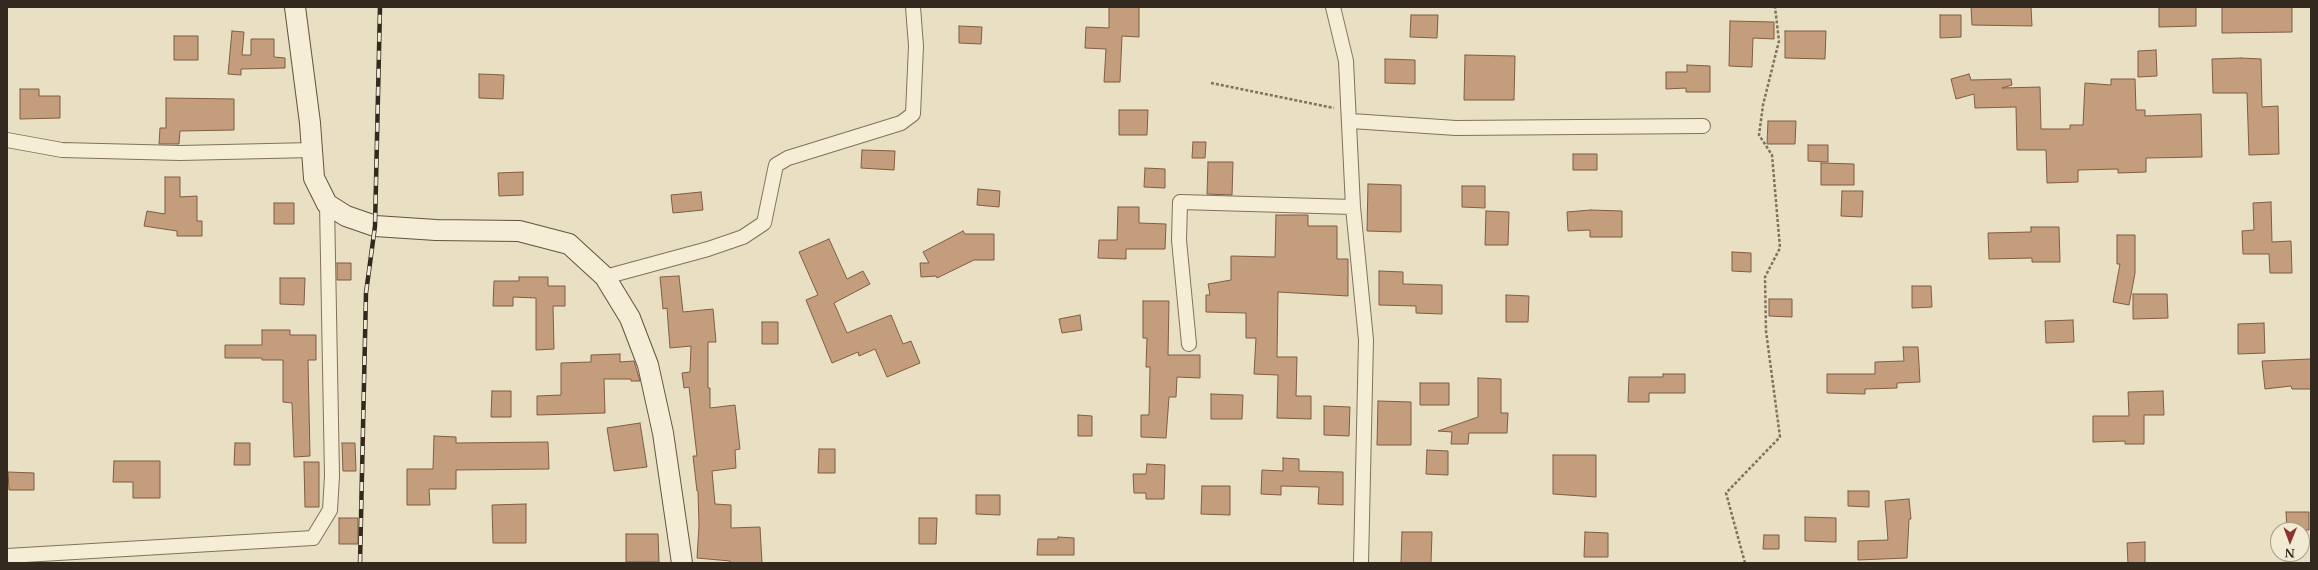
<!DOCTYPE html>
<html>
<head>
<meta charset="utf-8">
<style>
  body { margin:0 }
  #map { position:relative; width:2318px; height:570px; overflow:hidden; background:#e9dfc3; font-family:"Libre Baskerville",serif }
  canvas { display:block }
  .frame { position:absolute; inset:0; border:8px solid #33291e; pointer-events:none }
  .north { position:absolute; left:2270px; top:522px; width:40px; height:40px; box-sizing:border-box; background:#f2ead2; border:1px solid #a69d8a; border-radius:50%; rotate:181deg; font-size:11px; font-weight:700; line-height:16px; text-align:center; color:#33291e }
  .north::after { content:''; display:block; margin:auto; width:14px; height:18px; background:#8b3331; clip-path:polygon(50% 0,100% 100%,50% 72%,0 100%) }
</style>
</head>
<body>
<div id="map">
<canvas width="2318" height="570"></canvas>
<div class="frame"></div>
<div class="north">N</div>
</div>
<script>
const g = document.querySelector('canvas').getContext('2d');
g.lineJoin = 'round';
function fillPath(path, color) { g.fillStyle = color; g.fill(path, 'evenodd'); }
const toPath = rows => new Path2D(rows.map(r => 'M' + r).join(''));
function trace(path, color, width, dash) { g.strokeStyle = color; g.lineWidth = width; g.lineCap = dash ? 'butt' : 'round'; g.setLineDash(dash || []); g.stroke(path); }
const building = toPath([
  [1109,7,1139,7,1139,37,1122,36,1120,82,1104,82,1106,49,1085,48,1086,27,1109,28,1109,7],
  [1971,7,2031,7,2032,26,1972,25,1971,7],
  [2159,7,2196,7,2196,26,2159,27,2159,7],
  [2222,7,2292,7,2292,32,2222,33,2222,7],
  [1411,15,1438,15,1437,38,1410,37,1411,15],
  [1940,15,1961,15,1961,37,1940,38,1940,15],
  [1730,21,1774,22,1774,39,1753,38,1752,67,1729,66,1730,21],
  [959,26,982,27,981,44,959,43,959,26],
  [232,31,244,32,242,55,251,55,251,39,274,39,274,57,285,58,285,68,241,69,241,75,228,74,232,31],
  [1785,31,1826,31,1825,59,1785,58,1785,31],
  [174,36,198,36,198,60,174,60,174,36],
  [2156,50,2157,76,2138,77,2138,51,2156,50],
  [1465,55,1515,56,1514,100,1464,100,1465,55],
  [2241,58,2261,59,2262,107,2278,106,2279,154,2249,155,2247,93,2213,93,2212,59,2241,58],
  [1385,59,1415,60,1415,84,1385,83,1385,59],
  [1687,65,1710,66,1710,92,1686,92,1686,88,1666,89,1666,72,1687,72,1687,65],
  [479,74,504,75,503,99,479,98,479,74],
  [1969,74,1971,80,2011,79,2012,85,2002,88,2040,87,2041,129,2070,129,2070,125,2083,125,2085,83,2111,85,2111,79,2135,79,2136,110,2145,110,2145,116,2201,114,2202,157,2146,158,2146,172,2118,173,2118,169,2078,170,2078,182,2047,183,2046,150,2017,150,2016,107,1975,108,1974,94,1956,99,1951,79,1969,74],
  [20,89,39,89,39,96,60,96,60,118,20,119,20,89],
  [166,98,234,99,234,130,180,131,179,144,159,144,160,128,166,128,166,98],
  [1119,110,1148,110,1147,135,1119,135,1119,110],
  [1768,121,1796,121,1795,144,1767,144,1768,121],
  [1193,142,1206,142,1205,158,1192,158,1193,142],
  [1808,145,1828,145,1828,162,1808,161,1808,145],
  [862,150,895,151,894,170,861,168,862,150],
  [1573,154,1597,154,1597,170,1573,170,1573,154],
  [1208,162,1233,162,1232,195,1207,194,1208,162],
  [1821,163,1854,164,1854,185,1821,185,1821,163],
  [1145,168,1165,169,1165,188,1144,187,1145,168],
  [523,172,523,195,499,196,498,173,523,172],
  [165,177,180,177,180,197,197,196,197,221,202,221,202,236,177,236,177,231,144,226,147,211,165,214,165,177],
  [1368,184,1401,185,1401,232,1367,231,1368,184],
  [1462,186,1485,186,1485,208,1462,207,1462,186],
  [978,189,1000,191,999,207,977,205,978,189],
  [1842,191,1863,191,1862,217,1841,216,1842,191],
  [701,192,703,210,673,213,671,195,701,192],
  [2271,202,2272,242,2291,241,2292,273,2270,273,2269,254,2243,254,2242,231,2254,230,2253,203,2271,202],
  [274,203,294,203,294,224,274,224,274,203],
  [1118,207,1139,207,1139,223,1166,224,1165,249,1126,249,1126,259,1098,258,1099,240,1117,240,1118,207],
  [1591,210,1622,211,1622,237,1590,237,1590,230,1568,231,1567,212,1591,210],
  [1486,211,1509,212,1508,245,1485,245,1486,211],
  [1276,215,1308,215,1308,226,1337,226,1337,259,1348,259,1348,296,1278,292,1277,357,1297,357,1296,396,1311,396,1311,419,1277,418,1278,375,1254,374,1256,338,1246,338,1246,313,1206,312,1206,295,1210,295,1208,284,1231,280,1231,256,1275,257,1276,215],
  [2031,227,2059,227,2060,262,2032,262,2032,258,1989,259,1988,233,2031,232,2031,227],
  [963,231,965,234,994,234,994,260,974,260,937,278,936,276,921,277,920,263,929,263,923,252,963,231],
  [2117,235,2135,235,2135,273,2129,305,2113,302,2120,264,2117,264,2117,235],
  [829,239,847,279,863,271,870,284,834,303,847,333,891,315,903,344,911,341,920,363,887,377,875,349,859,356,858,352,832,363,806,300,818,295,799,252,829,239],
  [1732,252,1751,253,1751,272,1732,271,1732,252],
  [337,263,351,263,351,280,337,280,337,263],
  [1379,271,1403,272,1403,284,1442,285,1442,314,1416,313,1416,306,1379,305,1379,271],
  [679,276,683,312,713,309,716,342,708,342,708,388,710,388,710,408,735,405,740,449,735,450,736,468,712,471,715,504,731,505,731,528,760,527,762,563,730,563,730,561,697,558,699,526,698,491,697,491,693,456,697,456,689,387,684,388,682,373,690,372,691,346,670,348,667,308,663,309,660,277,679,276],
  [519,277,548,277,548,286,565,286,565,306,553,306,554,349,536,350,536,298,513,297,513,306,493,306,494,281,519,281,519,277],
  [280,278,305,278,304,305,280,304,280,278],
  [1912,286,1931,286,1932,307,1912,308,1912,286],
  [2133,294,2167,294,2168,318,2133,319,2133,294],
  [1506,295,1529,296,1528,322,1506,322,1506,295],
  [1769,299,1792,299,1792,317,1769,316,1769,299],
  [1143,301,1169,301,1168,355,1200,355,1200,378,1177,377,1176,397,1169,397,1166,438,1141,437,1141,415,1149,415,1150,367,1146,367,1147,338,1143,338,1143,301],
  [1080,315,1082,330,1062,333,1059,319,1080,315],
  [2073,320,2074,342,2046,343,2045,321,2073,320],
  [762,322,778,322,778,344,762,344,762,322],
  [2264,323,2265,353,2238,354,2238,324,2264,323],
  [262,330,290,330,290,335,316,335,316,360,308,360,310,456,294,457,292,403,283,402,283,360,262,360,262,358,225,358,225,345,262,345,262,330],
  [1903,347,1918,347,1920,382,1897,383,1897,388,1865,389,1865,394,1827,393,1827,374,1875,374,1875,362,1904,361,1903,347],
  [620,354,620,362,634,361,640,381,631,381,631,379,604,379,605,413,537,415,537,396,561,395,561,363,591,362,591,355,620,354],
  [2311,359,2311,389,2292,389,2291,386,2265,389,2262,361,2311,359],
  [1663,374,1685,374,1685,393,1649,393,1649,402,1628,402,1629,377,1663,377,1663,374],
  [1478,378,1501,379,1501,413,1508,413,1507,433,1469,433,1468,444,1451,444,1452,432,1438,431,1478,417,1478,378],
  [1420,383,1449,383,1449,405,1420,405,1420,383],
  [492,391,511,391,511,417,491,417,492,391],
  [2163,391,2164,415,2144,415,2144,444,2125,444,2125,441,2093,442,2093,416,2129,416,2128,392,2163,391],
  [1211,394,1243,395,1242,419,1211,419,1211,394],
  [1378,401,1411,402,1411,445,1377,445,1378,401],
  [1324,406,1350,407,1349,436,1324,435,1324,406],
  [1078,415,1092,416,1092,436,1078,436,1078,415],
  [640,423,647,467,614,471,607,428,640,423],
  [434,436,456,437,456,443,548,442,549,469,456,470,456,489,429,489,430,505,407,505,407,469,433,469,434,436],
  [235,443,250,443,250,465,234,465,235,443],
  [342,443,355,443,356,471,343,471,342,443],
  [819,449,835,449,835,473,818,473,819,449],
  [1427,450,1448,451,1448,475,1426,474,1427,450],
  [1553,455,1596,455,1596,497,1553,494,1553,455],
  [1283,458,1299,459,1299,471,1343,472,1343,505,1318,504,1319,487,1281,486,1281,495,1261,494,1262,470,1283,471,1283,458],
  [114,461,160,461,160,498,133,498,133,482,113,482,114,461],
  [304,462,319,462,319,507,305,507,304,462],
  [1147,464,1165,465,1164,499,1146,499,1146,493,1134,493,1133,474,1146,474,1147,464],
  [8,472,34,473,34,490,9,490,8,472],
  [1202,486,1230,486,1230,515,1201,514,1202,486],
  [1848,491,1869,491,1869,507,1848,506,1848,491],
  [976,495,1000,495,1000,515,976,514,976,495],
  [1909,499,1911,519,1909,519,1907,558,1858,560,1858,541,1888,540,1885,501,1909,499],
  [526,504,526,543,493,543,492,505,526,504],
  [2286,512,2309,512,2309,530,2287,530,2286,512],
  [1805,517,1836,518,1836,542,1805,541,1805,517],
  [339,518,358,518,358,544,339,544,339,518],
  [919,518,937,518,936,544,919,544,919,518],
  [1402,532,1432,532,1431,563,1401,563,1402,532],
  [1585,532,1608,533,1608,557,1584,557,1585,532],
  [626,534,658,534,659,562,626,562,626,534],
  [1764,535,1779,535,1779,549,1763,549,1764,535],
  [1058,537,1074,538,1074,555,1037,555,1038,539,1058,539,1058,537],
  [2145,542,2145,563,2128,563,2127,543,2145,542]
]);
fillPath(building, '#c49d7c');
trace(building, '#7f5d43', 1);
const street = toPath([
  [1333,7,1346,61,1353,207,1366,340,1361,563],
  [1351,121,1456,128,1703,126],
  [7,140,62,150,180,153,312,150],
  [605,277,708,249,743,237,764,223,776,165,788,158,901,123,913,114,916,46,913,7],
  [1189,344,1179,240,1180,202,1353,207],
  [7,556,313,538,330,510,332,476,327,204]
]);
const secondary = toPath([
  [295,7,310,123,314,178,327,204,346,216,375,226,436,230,519,231,569,244,605,277,630,318,648,365,663,433,682,563]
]);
trace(street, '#82715b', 16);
trace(secondary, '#64523f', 22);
trace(toPath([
  [1211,83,1334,108],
  [1745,563,1726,493,1780,437,1766,331,1765,277,1780,248,1772,155,1759,135,1763,105,1779,41,1775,7]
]), '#82715b', 2.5, [3, 2]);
trace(street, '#f5edd5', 14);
trace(secondary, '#f5edd5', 20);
const rail = toPath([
  [360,563,366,293,375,226,380,7]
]);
trace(rail, '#33291e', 4.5);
trace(rail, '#f2ead2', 3, [9]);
</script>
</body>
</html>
